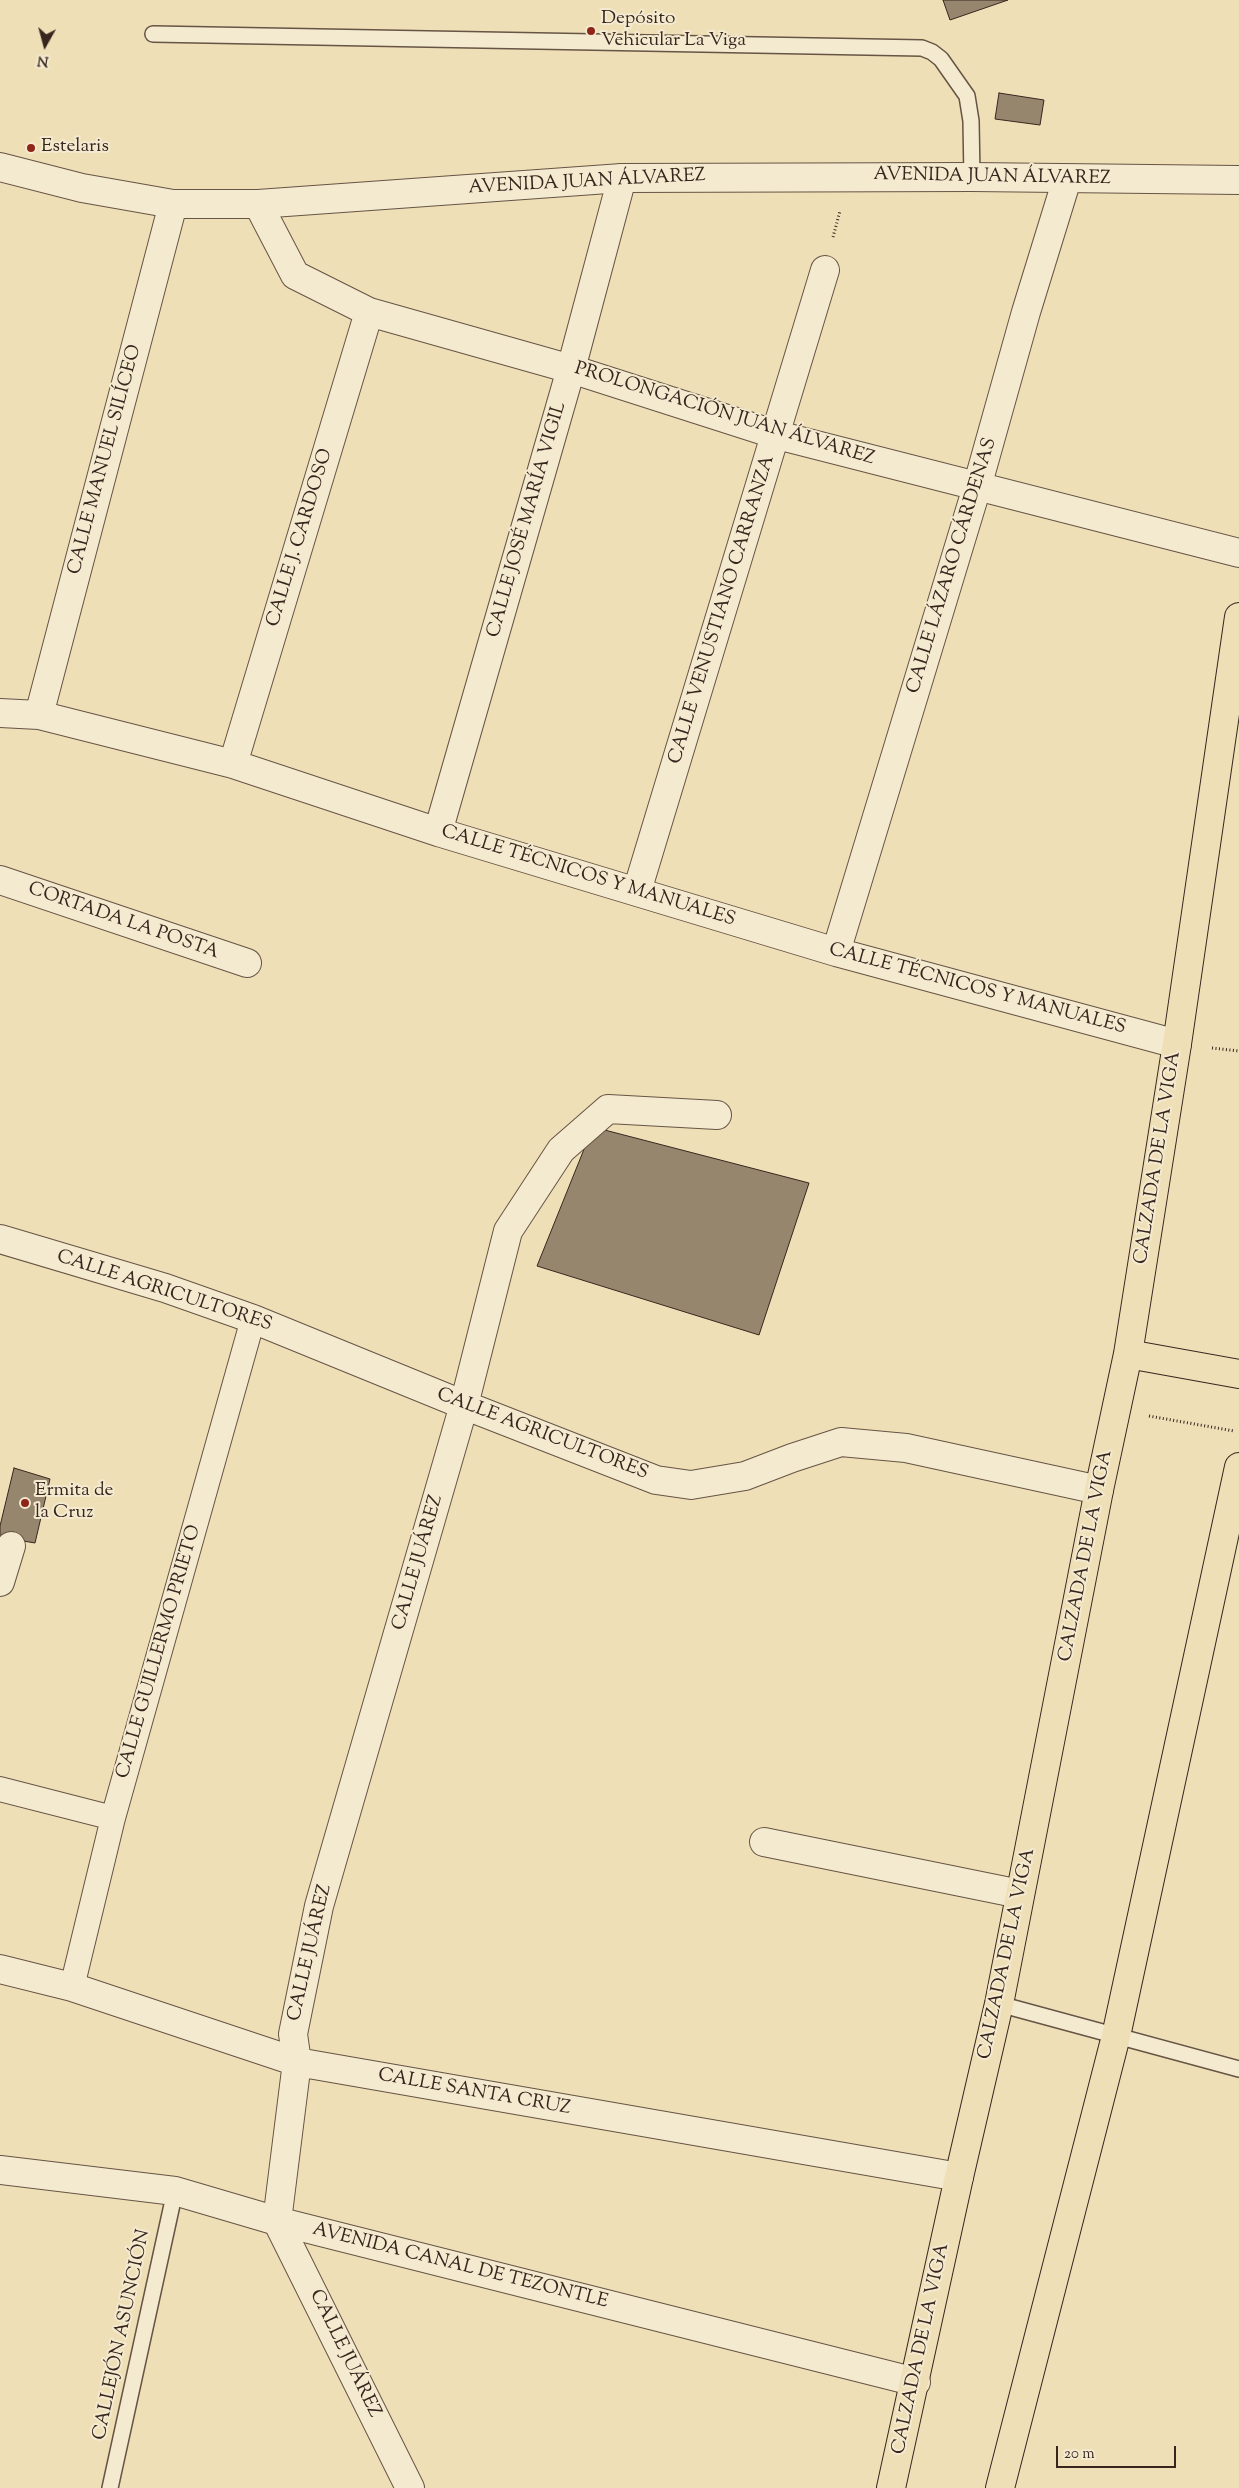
<!DOCTYPE html>
<html>
<head>
<meta charset="utf-8">
<style>
  body { margin:0 }
  #map { position:relative; width:1239px; height:2488px; overflow:hidden; background:#eedfb7; font-family:"Sorts Mill Goudy",serif }
  canvas { display:block }
  .north { position:absolute; left:20px; top:20px; width:50px; height:50px; -webkit-text-stroke:4px #f4ead0; paint-order:stroke; rotate:187deg; font-size:14px; font-weight:700; line-height:20px; text-align:center; color:#38261e }
  .north::after { content:''; display:block; margin:auto; width:18px; height:22px; background:#38261e; clip-path:polygon(50% 0,100% 100%,50% 72%,0 100%) }
  .scale { position:absolute; left:1056px; top:2446px; width:120px; height:22px; box-sizing:border-box; border:2px solid #38261e; border-top:0; padding-left:6px; font-size:15px; line-height:18px; white-space:nowrap; color:#38261e; -webkit-text-stroke:4px #f4ead0; paint-order:stroke }
</style>
</head>
<body>
<div id="map">
<canvas width="1239" height="2488"></canvas>
<div class="north">N</div>
<div class="scale">20 m</div>
</div>
<script>
const g = document.querySelector('canvas').getContext('2d');
g.lineJoin = 'round';
function fillPath(path, color) { g.fillStyle = color; g.fill(path, 'evenodd'); }
const toPath = rows => new Path2D(rows.map(r => 'M' + r).join(''));
function trace(path, color, width, dash) { g.strokeStyle = color; g.lineWidth = width; g.lineCap = dash ? 'butt' : 'round'; g.setLineDash(dash || []); g.stroke(path); }
function drawText(font, color, halo, rows, align = 'center') {
  g.font = font + ' "Sorts Mill Goudy",serif'; g.lineWidth = 4; g.setLineDash([]); g.textBaseline = 'middle'; g.strokeStyle = halo; g.fillStyle = color; for (const [text, x, y, turn = 0] of rows) {
    g.save(); g.translate(x, y); g.rotate((+turn || 0) * Math.PI / 180); g.textAlign = isNaN(turn) ? turn : align; if (halo) g.strokeText(text, 0, 0); g.fillText(text, 0, 0); g.restore();
  }
}
const building = toPath([
  [943,0,1008,0,950,20,943,0],
  [999,93,1044,100,1040,125,995,119,999,93],
  [593,1127,809,1183,759,1335,537,1266,593,1127],
  [14,1468,50,1479,35,1543,0,1537,0,1526,14,1468]
]);
fillPath(building, '#97866e');
trace(building, '#38261e', 1);
const service = toPath([
  [153,34,922,48,932,52,941,59,967,96,971,121,972,177],
  [999,2004,1239,2069],
  [110,2488,175,2191]
]);
const pedestrian = toPath([
  [0,1789,113,1818],
  [72,1987,113,1818,253,1319]
]);
const minor = toPath([
  [258,204,295,275,369,312,571,369,777,435,1239,553],
  [0,713,39,715,233,764,438,832,836,952,1177,1044],
  [39,715,173,204],
  [233,764,369,312],
  [438,832,571,369,622,178],
  [0,880,247,963],
  [637,891,825,270],
  [836,952,977,487,1026,312,1067,179],
  [0,1239,165,1288,253,1319,464,1405,656,1480,691,1485,745,1476,792,1458,841,1442,906,1448,1099,1490],
  [0,1582,11,1546],
  [764,1842,1020,1894],
  [0,1969,72,1987,297,2062,959,2177],
  [410,2488,277,2221,297,2062,293,2034,319,1906,464,1405,508,1231,561,1150,608,1109,717,1115]
]);
const tertiary = toPath([
  [0,167,82,188,173,204,258,204,622,178,972,177,1239,180],
  [0,2170,175,2191,277,2221,916,2382]
]);
const primary = toPath([
  [1128,1354,1239,1374],
  [891,2488,959,2177,999,2004,1099,1490,1128,1354,1177,1044,1239,617],
  [1000,2488,1116,2036,1239,1467]
]);
trace(service, '#665444', 18);
trace(pedestrian, '#665444', 26);
trace(minor, '#665444', 30);
trace(tertiary, '#665444', 30);
trace(primary, '#38261e', 30);
trace(toPath([
  [833,237,840,211],
  [1212,1048,1239,1051],
  [1149,1416,1234,1431]
]), '#38261e', 3, [1, 2.5]);
trace(service, '#f4ead0', 15);
trace(pedestrian, '#f4ead0', 24);
trace(minor, '#f4ead0', 28);
trace(tertiary, '#f4ead0', 28);
trace(primary, '#eedfb7', 28);
for (const [x, y, r, color] of [
  [591,31,5,"#8f2418"],
  [31,148,5,"#8f2418"],
  [25,1503,5,"#8f2418"]
]) { const dot = new Path2D(); dot.arc(x, y, r, 0, 2 * Math.PI); g.fillStyle = color; g.fill(dot); trace(dot, '#f4ead0', 2); }
drawText('19px', '#38261e', '#f4ead0', [
  ["Depósito",601,20],
  ["Vehicular La Viga",601,42],
  ["Estelaris",41,148],
  ["Ermita de",35,1492],
  ["la Cruz",35,1514]
], 'left');
drawText('19px', '#38261e', '#f4ead0', [
  ["AVENIDA JUAN ÁLVAREZ",992,178,1],
  ["AVENIDA JUAN ÁLVAREZ",587,183,-3],
  ["PROLONGACIÓN JUAN ÁLVAREZ",724,415,17],
  ["CALLE MANUEL SILÍCEO",106,460,-75],
  ["CALLE JOSÉ MARÍA VIGIL",528,520,-74],
  ["CALLE J. CARDOSO",301,538,-73],
  ["CALLE LÁZARO CÁRDENAS",953,566,-73],
  ["CALLE VENUSTIANO CARRANZA",723,610,-73],
  ["CALLE TÉCNICOS Y MANUALES",588,877,17],
  ["CORTADA LA POSTA",123,922,19],
  ["CALLE TÉCNICOS Y MANUALES",977,990,15],
  ["CALZADA DE LA VIGA",1159,1158,-81],
  ["CALLE AGRICULTORES",164,1292,18],
  ["CALLE AGRICULTORES",542,1435,21],
  ["CALZADA DE LA VIGA",1087,1556,-79],
  ["CALLE JUÁREZ",419,1563,-74],
  ["CALLE GUILLERMO PRIETO",160,1652,-74],
  ["CALLE JUÁREZ",311,1953,-77],
  ["CALZADA DE LA VIGA",1008,1954,-78],
  ["CALLE SANTA CRUZ",474,2093,10],
  ["AVENIDA CANAL DE TEZONTLE",460,2267,14],
  ["CALLEJÓN ASUNCIÓN",123,2335,-78],
  ["CALZADA DE LA VIGA",922,2349,-78],
  ["CALLE JUÁREZ",344,2354,64]
]);
</script>
</body>
</html>
